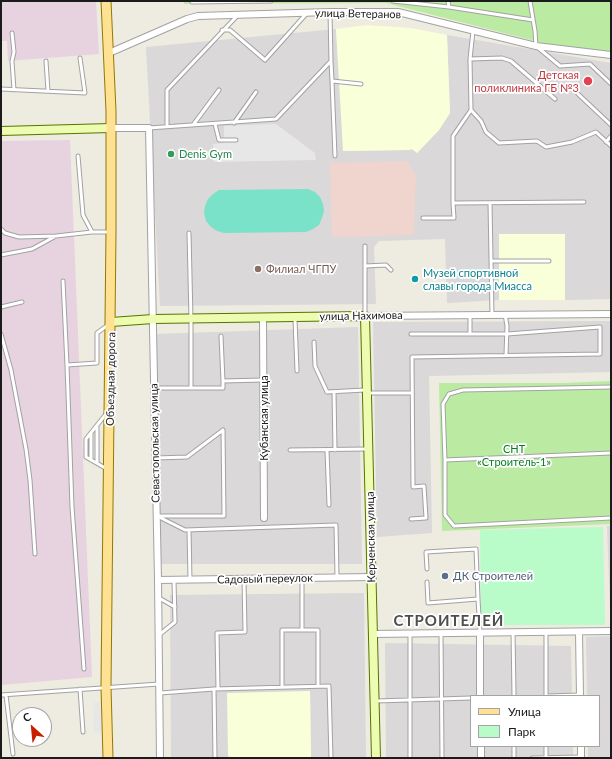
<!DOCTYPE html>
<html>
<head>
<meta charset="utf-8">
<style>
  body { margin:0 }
  #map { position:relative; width:612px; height:759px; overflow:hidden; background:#eeebe0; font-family:Lato,sans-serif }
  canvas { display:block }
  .frame { position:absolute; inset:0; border:2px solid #1b1b1b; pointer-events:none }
  .legend { position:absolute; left:470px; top:695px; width:130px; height:52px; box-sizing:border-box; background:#fff; border:1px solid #a4a4a4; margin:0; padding:5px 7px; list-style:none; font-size:12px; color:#1b1b1b }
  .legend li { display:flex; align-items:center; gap:8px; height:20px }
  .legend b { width:20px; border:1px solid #a4a4a4 }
  .north { position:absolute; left:12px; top:707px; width:40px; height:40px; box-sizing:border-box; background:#fff; border:1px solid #a4a4a4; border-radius:50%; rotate:333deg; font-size:11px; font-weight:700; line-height:16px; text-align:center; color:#1b1b1b }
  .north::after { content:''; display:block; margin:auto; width:14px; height:18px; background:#c71f00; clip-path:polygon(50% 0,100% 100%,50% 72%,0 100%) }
</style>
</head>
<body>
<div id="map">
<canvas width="612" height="759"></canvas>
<div class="frame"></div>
<ul class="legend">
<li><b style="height:5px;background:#ffe194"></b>Улица</li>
<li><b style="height:11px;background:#b9fcc9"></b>Парк</li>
</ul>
<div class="north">С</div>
</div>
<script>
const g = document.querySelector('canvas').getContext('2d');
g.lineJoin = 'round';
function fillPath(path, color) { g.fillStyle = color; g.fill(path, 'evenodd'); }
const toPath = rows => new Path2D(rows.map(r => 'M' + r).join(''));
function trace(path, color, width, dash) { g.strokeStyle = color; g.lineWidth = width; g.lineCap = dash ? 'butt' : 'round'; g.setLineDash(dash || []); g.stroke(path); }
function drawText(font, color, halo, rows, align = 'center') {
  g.font = font + ' Lato,sans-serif'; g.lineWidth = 3.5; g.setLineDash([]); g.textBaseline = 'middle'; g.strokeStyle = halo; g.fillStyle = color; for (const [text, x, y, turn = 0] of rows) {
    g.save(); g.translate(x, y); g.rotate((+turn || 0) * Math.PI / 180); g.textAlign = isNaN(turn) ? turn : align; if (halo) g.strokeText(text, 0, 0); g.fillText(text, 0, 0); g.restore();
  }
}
fillPath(toPath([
  [336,29,344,151,409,150,412,149,417,153,439,130,450,113,447,35,611,63,611,299,565,300,565,234,499,234,499,300,447,303,445,239,379,241,374,247,376,304,160,306,146,47],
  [611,321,611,372,429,376,432,533,377,537,373,322],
  [358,327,362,564,155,564,156,334],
  [607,526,611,526,611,758,588,758,588,746,599,746,599,696,587,696,586,637,611,636],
  [364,593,366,758,311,758,310,692,228,756,232,758,171,758,170,595],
  [385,643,571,646,572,696,471,696,471,746,573,746,573,758,386,758]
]), '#dad8d8');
fillPath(toPath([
  [407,161,416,176,414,235,332,237,330,163]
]), '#f0d4ce');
fillPath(toPath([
  [1,1,96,1,99,54,8,61,7,41,1,41],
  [70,140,92,677,1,685,1,141]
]), '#e7d2e0');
fillPath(toPath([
  [367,25,411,28,447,35,450,113,439,130,417,153,412,149,409,150,343,151,336,29],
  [499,234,565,234,565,300,499,300],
  [310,691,311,758,232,758,228,756,227,693]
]), '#f9ffd8');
fillPath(toPath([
  [184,1,611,1,611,52,547,44,386,3,184,4],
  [611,381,611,524,442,531,439,383,563,383]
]), '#bbeba2');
fillPath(toPath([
  [603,527,605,625,481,625,480,530]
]), '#b9fcc9');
fillPath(toPath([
  [308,189,315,192,320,197,323,204,324,211,322,218,319,225,313,229,306,232,224,233,217,231,211,227,206,221,204,213,205,206,208,199,213,194,219,190]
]), '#79e2c9');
fillPath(toPath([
  [276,124,315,153,316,160,214,162,213,144,224,143,224,126],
  [101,702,103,732,94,733,93,703]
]), '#e7e7e7');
const lane = toPath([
  [192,1,192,2,271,1],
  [393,1,449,7,533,20],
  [448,1,449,7],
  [530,1,535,31,536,46,560,66,590,64,611,84],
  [222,30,230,30,265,60,307,13],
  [473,31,470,59,471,110,453,136,453,203,584,202],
  [12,33,14,52,12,61,14,90],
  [470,59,502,58,511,61,555,99],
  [46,61,48,91],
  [331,61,332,81,361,84],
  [332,81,335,156],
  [1,89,85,93,80,58],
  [578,94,611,125],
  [471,110,481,121,486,132,499,143,537,141,546,147,572,142,596,132,611,146],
  [234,123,256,92],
  [215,124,219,140,236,140],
  [193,125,219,90],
  [167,126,167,90,237,16],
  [149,128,276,119,331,61,330,12],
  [606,142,611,136],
  [78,156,83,215,92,232],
  [490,203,492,315],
  [423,218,454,218,453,203],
  [1,229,5,233,19,237,56,236,92,232,110,232],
  [189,233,191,319,191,388],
  [365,246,365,315],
  [1,255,32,249,54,237],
  [491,261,549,261],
  [365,266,386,265,391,270],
  [63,281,67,365,97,363,97,333,108,325],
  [1,307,22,302],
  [505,314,507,326,506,355],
  [295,319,297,371],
  [1,334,11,370,26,449,30,480,35,554],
  [411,334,507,334,600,327,600,354,412,357,413,487,424,486,426,518,411,519],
  [470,334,470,315],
  [221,336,223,381],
  [314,342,315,366,327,392,365,390],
  [67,365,72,507,84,669],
  [611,387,463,390,449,394,443,404,445,460,611,453],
  [154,388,223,388,223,381,263,380],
  [334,392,335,450],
  [367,393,412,393],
  [106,414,86,439,86,457,107,469],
  [97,427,97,463],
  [290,450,367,449],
  [327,450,329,505],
  [156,458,187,457,223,430],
  [91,460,91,433],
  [445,460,445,515,454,526,611,518],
  [157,516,185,530,336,525,337,577],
  [159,516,224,516,223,430],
  [189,530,190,580],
  [427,569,426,552,476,549,478,599,428,603,427,582],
  [159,598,175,607],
  [478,599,480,633],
  [302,630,302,578],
  [513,632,514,696],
  [441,633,442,758],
  [410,634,410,758],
  [159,635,175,622,174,580],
  [282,687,282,630,318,630,318,686],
  [80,689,83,732],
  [214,689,329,686,331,758],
  [218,689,217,633,245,632,244,579],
  [160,693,214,689,215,758],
  [1,695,159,684],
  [6,695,13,754],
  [546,696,546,632],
  [548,696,580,695],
  [376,701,471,698],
  [514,746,514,758],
  [546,746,546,758],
  [532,758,581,757]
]);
const street = toPath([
  [109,53,187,19,198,16,330,12,398,12,536,46,611,55],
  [111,128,149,128,158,580,160,758],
  [365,316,611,314],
  [263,318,264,518],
  [158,580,372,577],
  [579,632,580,696],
  [480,633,480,696],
  [373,634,611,631],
  [481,746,481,758],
  [581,758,581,746]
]);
const secondary = toPath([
  [1,131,111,128],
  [111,322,153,319,365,316,376,758]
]);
const primary = toPath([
  [106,1,111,111,111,232,106,687,108,758]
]);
trace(lane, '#a2a2a2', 5);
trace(street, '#a2a2a2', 8);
trace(secondary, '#567500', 10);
trace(primary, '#937900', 11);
trace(lane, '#fff', 3);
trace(street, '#fff', 6);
trace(secondary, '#edfcb0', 8);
trace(primary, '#ffe194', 9);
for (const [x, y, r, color] of [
  [588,81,5,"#e0444e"],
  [171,154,4,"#2e9e5b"],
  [258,269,4,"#8d6e63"],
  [415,279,4,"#0f9aa8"],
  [445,576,4,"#5c6f8a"]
]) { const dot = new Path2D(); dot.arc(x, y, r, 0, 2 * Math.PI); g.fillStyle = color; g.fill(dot); trace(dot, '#fff', 1.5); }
drawText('11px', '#1b1b1b', '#fff', [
  ["улица Ветеранов",358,14,1],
  ["улица Нахимова",361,316,-1],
  ["Объездная дорога",111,379,-89],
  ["Кубанская улица",264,418,-90],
  ["Севастопольская улица",155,443,-91],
  ["Керченская улица",371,537,-91],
  ["Садовый переулок",265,579,-1]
]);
drawText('11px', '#be3a42', '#fff', [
  ["Детская",579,75],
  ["поликлиника ГБ №3",579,88]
], 'right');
drawText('11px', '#27864d', '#fff', [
  ["Denis Gym",179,154]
], 'left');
drawText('11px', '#785e54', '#fff', [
  ["Филиал ЧГПУ",266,269]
], 'left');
drawText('11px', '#0d838f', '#fff', [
  ["Музей спортивной",423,273],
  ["славы города Миасса",423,286]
], 'left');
drawText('11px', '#067d22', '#fff', [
  ["СНТ",514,449],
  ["«Строитель-1»",514,462]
]);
drawText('11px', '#4e5e75', '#fff', [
  ["ДК Строителей",453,576]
], 'left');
g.letterSpacing = '1px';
drawText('bold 15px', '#4e4e4e', '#fff', [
  ["СТРОИТЕЛЕЙ",449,621]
]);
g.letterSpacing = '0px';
</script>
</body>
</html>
